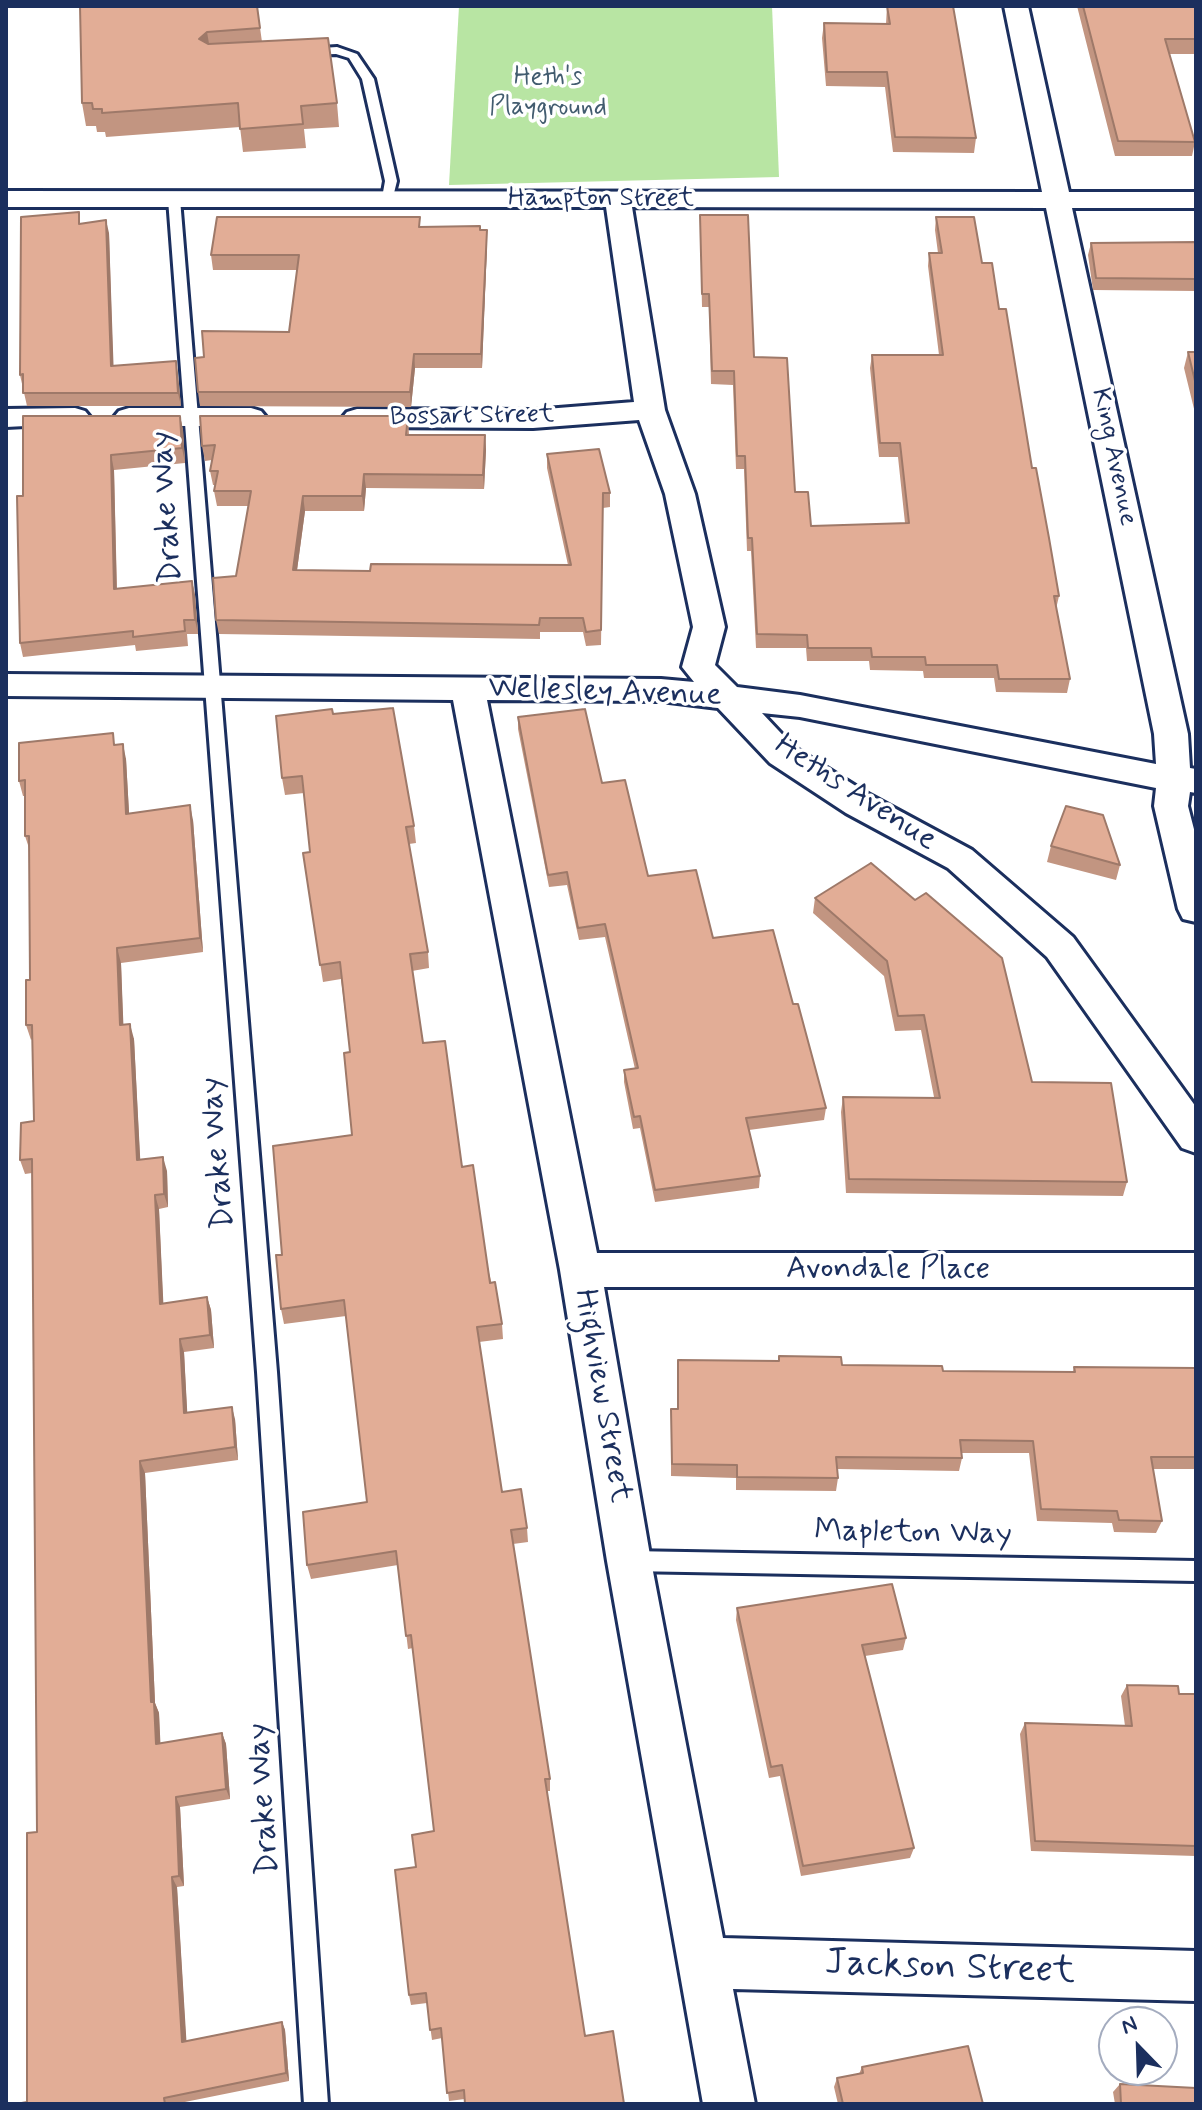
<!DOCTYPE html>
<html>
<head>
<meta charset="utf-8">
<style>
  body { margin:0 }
  #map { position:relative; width:1202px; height:2110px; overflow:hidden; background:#fff; font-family:Mynerve,sans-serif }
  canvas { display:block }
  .frame { position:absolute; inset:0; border:8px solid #1b2f5e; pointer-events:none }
  .north { position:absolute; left:1098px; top:2006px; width:80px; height:80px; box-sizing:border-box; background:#fff; border:2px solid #a4acbf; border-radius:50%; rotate:337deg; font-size:22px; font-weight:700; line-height:32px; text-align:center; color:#1b2f5e }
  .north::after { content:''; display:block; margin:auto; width:28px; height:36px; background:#1b2f5e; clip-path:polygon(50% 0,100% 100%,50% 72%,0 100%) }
</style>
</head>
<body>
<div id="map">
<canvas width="1202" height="2110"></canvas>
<div class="frame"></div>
<div class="north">N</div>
</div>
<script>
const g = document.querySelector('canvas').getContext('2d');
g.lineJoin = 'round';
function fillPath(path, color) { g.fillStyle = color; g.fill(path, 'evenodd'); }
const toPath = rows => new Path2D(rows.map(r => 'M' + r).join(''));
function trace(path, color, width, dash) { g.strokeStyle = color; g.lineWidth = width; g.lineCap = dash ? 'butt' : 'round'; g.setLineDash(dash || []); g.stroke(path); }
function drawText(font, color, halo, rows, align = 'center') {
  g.font = font + ' Mynerve,sans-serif'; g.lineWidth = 7; g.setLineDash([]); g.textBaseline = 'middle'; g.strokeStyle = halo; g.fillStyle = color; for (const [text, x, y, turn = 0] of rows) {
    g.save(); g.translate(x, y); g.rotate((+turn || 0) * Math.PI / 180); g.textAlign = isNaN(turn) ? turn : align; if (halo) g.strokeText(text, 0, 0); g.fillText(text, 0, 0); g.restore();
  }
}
fillPath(toPath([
  [459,6,772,6,779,177,449,185]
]), '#b8e5a3');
const lane = toPath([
  [337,47,357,54,374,79,397,181,392,201,382,198,385,181,362,79,349,58,336,54,307,55,301,52,307,49,337,47],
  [174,195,180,199,277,1372,328,2104,304,2104,257,1372,168,199,174,195],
  [629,1551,1196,1561,1196,1581,629,1571,621,1568,618,1561,621,1554,629,1551]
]);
const street = toPath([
  [1004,6,1028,6,1069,192,1196,192,1196,208,1072,208,1188,734,1190,768,1196,769,1196,793,1190,792,1188,806,1196,837,1196,922,1183,919,1178,909,1154,806,1156,788,800,717,762,713,794,747,870,795,972,850,1073,937,1196,1107,1196,1153,1182,1148,1047,957,948,868,846,813,770,763,718,708,661,701,487,700,597,1253,1196,1253,1196,1287,604,1287,651,1561,723,1938,1196,1951,1196,2001,733,1989,755,2104,703,2104,607,1561,560,1270,453,700,6,696,6,674,661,679,694,682,682,667,693,627,665,494,639,420,533,428,357,427,347,424,342,418,347,412,357,409,533,410,634,402,606,207,6,207,6,191,1042,192,1004,6],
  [632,207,1046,208,1154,734,1156,764,800,695,737,687,715,665,725,627,695,494,665,410,632,207],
  [75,408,85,411,90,417,85,423,6,427,6,409,75,408],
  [129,408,251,408,261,411,266,417,261,423,251,426,129,426,119,423,114,417,119,411,129,408]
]);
trace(lane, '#1b2f5e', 6);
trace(street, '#1b2f5e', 6);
fillPath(lane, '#fff');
fillPath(street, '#fff');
fillPath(toPath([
  [80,6,257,6,262,42,337,103,339,127,304,129,306,148,243,152,240,127,106,137,105,132,97,132,96,126,86,126,82,103],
  [887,6,976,138,974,153,893,152,885,87,826,86,822,38,824,23,886,24],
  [1077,6,1196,6,1196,54,1169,54,1195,142,1192,156,1115,156],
  [700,215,754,357,795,492,811,526,905,523,898,457,879,457,870,368,872,355,939,355,928,266,929,253,938,253,935,230,936,217,982,263,999,309,1059,596,1056,609,1070,679,1067,693,996,692,994,678,924,678,923,671,870,670,869,661,807,661,806,648,756,648,751,551,747,551,744,469,736,469,733,385,711,384,709,307,702,307],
  [81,223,109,233,113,366,176,361,181,406,27,406,20,375],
  [421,227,480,230,487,245,482,368,415,368,411,407,200,406,198,392,204,357,289,332,297,270,213,270,211,255],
  [1196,242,1196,291,1093,290,1088,255,1091,243],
  [1188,352,1196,352,1196,417,1184,368],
  [180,416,183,430,185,463,114,470,117,589,192,581,195,595,198,634,187,634,188,646,136,651,135,645,23,657,20,643,23,496],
  [408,416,409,435,485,435,486,450,484,489,366,488,364,511,305,511,297,570,370,571,568,565,547,468,547,454,610,493,610,507,603,508,601,645,586,646,583,632,540,632,540,639,219,634,216,620,236,576,249,506,217,506,214,491,215,485,213,485,210,471,212,460,205,461,202,446],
  [333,714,414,826,416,843,409,844,428,952,429,968,412,971,423,1043,462,1167,502,1324,503,1339,479,1342,502,1492,527,1528,528,1542,513,1544,550,1779,550,1791,546,1791,465,2099,449,2101,442,2038,432,2040,427,2003,411,2005,409,1995,416,1867,434,1831,413,1648,408,1649,398,1565,311,1579,307,1565,367,1502,346,1316,284,1324,281,1309,282,1255,352,1135,350,1052,341,979,323,982,303,853,310,852,304,793,285,795,282,778],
  [518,717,602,783,648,876,713,938,793,1004,826,1108,824,1120,749,1130,760,1176,759,1188,655,1202,640,1128,633,1129,624,1082,624,1070,635,1069,605,937,579,940,567,885,549,887,518,729],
  [116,745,126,759,129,814,193,820,203,952,121,963,123,1025,134,1039,140,1160,167,1171,168,1207,159,1209,163,1304,207,1297,211,1310,214,1348,184,1352,187,1413,235,1419,238,1460,145,1473,155,1703,159,1713,160,1744,222,1733,226,1744,230,1799,180,1807,184,1886,177,1887,186,2042,282,2022,285,2030,289,2081,175,2104,16,2104,27,2102,37,1832,32,1173,25,1174,20,1160,34,1121,32,1039,31,1040,26,1025,30,980,30,851,25,836,25,796,23,796,19,781],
  [1051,846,1120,865,1116,880,1047,862],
  [815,898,1032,1082,1127,1182,1123,1196,846,1193,841,1112,843,1097,934,1097,921,1030,895,1031,884,976,813,913],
  [779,1356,842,1365,943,1371,1073,1372,1074,1367,1196,1368,1196,1469,1153,1469,1162,1521,1156,1533,1114,1532,1112,1523,1037,1521,1029,1453,962,1453,962,1458,959,1471,837,1469,838,1478,836,1491,736,1490,736,1478,671,1476,671,1409,678,1409,678,1360,778,1361],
  [737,1608,906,1638,903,1650,865,1656,914,1848,910,1858,801,1876,780,1776,769,1778,736,1620],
  [1127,1685,1179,1694,1196,1694,1196,1856,1031,1851,1020,1734,1025,1723,1125,1726,1121,1696],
  [862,2067,983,2104,838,2104,834,2087,837,2078,859,2074],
  [1120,2084,1196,2104,1115,2104,1113,2092]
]), '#c29581');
fillPath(toPath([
  [207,32,211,55,199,39],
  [106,220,109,233,114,379,111,366],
  [487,230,487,245,482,368,481,354],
  [414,354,415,368,411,407,410,392],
  [176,361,178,374,181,406,178,393],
  [180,416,183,430,185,463,182,448],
  [485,435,486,450,484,489,483,475],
  [111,455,114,470,117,603,114,589],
  [364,474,366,488,364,511,362,496],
  [303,496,305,511,295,585,293,570],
  [192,581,195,595,198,634,195,620],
  [123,744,126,759,130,829,126,814],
  [190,805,193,820,203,952,200,938],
  [117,948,121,963,124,1040,120,1025],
  [130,1024,134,1039,141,1174,137,1160],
  [163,1157,167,1171,168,1207,164,1194],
  [155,1195,159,1209,164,1317,160,1304],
  [207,1297,211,1310,214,1348,210,1335],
  [180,1339,184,1352,188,1426,184,1413],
  [232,1407,235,1419,238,1460,235,1447],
  [140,1461,145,1473,155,1703,159,1713,161,1755,156,1744,151,1702],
  [222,1733,226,1744,230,1799,226,1789],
  [176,1797,180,1807,184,1886,179,1876],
  [172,1877,177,1887,187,2050,182,2042],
  [282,2022,285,2030,289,2081,286,2073]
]), '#9e7969');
const building = toPath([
  [80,6,257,6,260,28,207,32,199,39,208,44,328,38,337,103,301,106,303,124,240,129,238,103,102,113,102,109,93,109,92,103,82,103,80,6],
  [887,6,953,6,976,138,895,137,887,72,827,72,824,23,890,24,887,6],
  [1083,6,1196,6,1196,39,1165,39,1195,142,1118,141,1083,6],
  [79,212,79,224,106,220,111,366,176,361,178,393,23,393,23,374,20,375,21,217,79,212],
  [700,215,748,215,754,357,787,358,795,492,808,492,811,526,909,523,900,443,880,443,872,355,943,355,929,253,942,253,936,217,974,217,982,263,992,263,999,309,1006,309,1032,468,1036,468,1049,538,1059,596,1054,596,1070,679,999,679,997,665,926,665,925,657,872,657,871,648,808,648,807,635,757,634,752,538,748,538,745,456,737,456,734,371,712,371,709,294,702,294,700,215],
  [217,217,420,217,419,227,480,226,480,230,487,230,481,354,414,354,410,392,198,392,195,358,204,357,202,331,289,332,299,255,211,255,217,217],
  [1196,242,1196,279,1096,278,1091,243,1196,242],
  [1188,352,1196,352,1196,385,1188,352],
  [23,416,180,416,182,448,111,455,114,589,192,581,195,620,184,620,185,631,133,637,133,631,20,643,17,496,23,496,23,416],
  [200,416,408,416,406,435,485,435,483,475,364,474,362,496,303,496,293,570,370,571,371,564,571,565,547,454,599,449,610,493,603,493,601,630,586,632,583,618,540,618,539,625,216,620,213,578,236,576,251,491,214,491,218,471,210,471,215,445,202,446,200,416],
  [393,708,414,826,406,827,428,952,410,954,423,1043,445,1041,462,1167,473,1165,490,1283,495,1282,502,1324,477,1327,502,1492,521,1489,527,1528,511,1530,550,1779,545,1779,585,2036,613,2031,624,2104,465,2104,464,2090,447,2093,441,2028,430,2030,426,1993,409,1995,395,1870,416,1867,412,1835,434,1831,411,1635,406,1636,396,1551,307,1565,303,1512,367,1502,344,1300,281,1309,276,1255,282,1255,273,1146,352,1135,344,1053,350,1052,340,962,320,965,303,853,310,852,302,776,282,778,276,716,332,709,333,714,393,708],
  [585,709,602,783,625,780,648,876,696,870,713,938,773,930,793,1004,798,1004,826,1108,746,1118,760,1176,655,1190,640,1116,634,1117,624,1070,638,1068,605,924,578,928,567,872,548,875,518,717,585,709],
  [113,733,114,745,123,744,126,814,190,805,200,938,117,948,120,1025,130,1024,137,1160,163,1157,164,1194,155,1195,160,1304,207,1297,210,1335,180,1339,184,1413,232,1407,235,1447,140,1461,151,1702,154,1702,156,1744,222,1733,226,1789,176,1797,179,1876,172,1877,182,2042,282,2022,286,2073,164,2098,165,2104,16,2104,27,2102,27,1833,37,1832,32,1159,20,1160,21,1123,34,1121,32,1025,26,1025,26,980,30,980,29,836,25,836,25,780,19,781,19,743,113,733],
  [1066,806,1103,815,1120,865,1051,846,1066,806],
  [871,863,915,900,926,893,1002,958,1032,1082,1111,1083,1127,1182,849,1179,843,1097,940,1098,924,1015,898,1016,887,961,815,898,871,863],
  [779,1356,841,1357,842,1365,942,1366,943,1371,1075,1372,1074,1367,1196,1368,1196,1457,1151,1457,1162,1521,1119,1520,1117,1511,1041,1509,1033,1441,960,1440,962,1458,836,1457,838,1478,737,1477,737,1465,672,1464,671,1409,678,1409,678,1360,779,1361,779,1356],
  [892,1584,906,1638,862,1645,914,1848,803,1866,782,1765,771,1767,737,1608,892,1584],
  [1127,1685,1178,1686,1179,1694,1196,1694,1196,1846,1035,1841,1025,1723,1132,1726,1127,1685],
  [968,2046,983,2104,843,2104,837,2078,863,2073,862,2067,968,2046],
  [1120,2084,1196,2088,1196,2104,1121,2104,1120,2084]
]);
fillPath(building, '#e2ad96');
trace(building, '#9e7969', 2);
drawText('26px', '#425c6f', '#fff', [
  ["Heth's",548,79],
  ["Playground",548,109]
]);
drawText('26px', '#1b2f5e', '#fff', [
  ["Hampton Street",601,200],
  ["Bossart Street",472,417,-1],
  ["King Avenue",1113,457,78]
]);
drawText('32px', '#1b2f5e', '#fff', [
  ["Drake Way",168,507,-94],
  ["Wellesley Avenue",605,693,2],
  ["Heths Avenue",855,794,33],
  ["Drake Way",219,1153,-95],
  ["Avondale Place",888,1270],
  ["Highview Street",601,1396,80],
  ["Mapleton Way",913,1534,1],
  ["Drake Way",265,1799,-94]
]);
drawText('38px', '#1b2f5e', '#fff', [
  ["Jackson Street",950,1969,2]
]);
</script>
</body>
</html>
